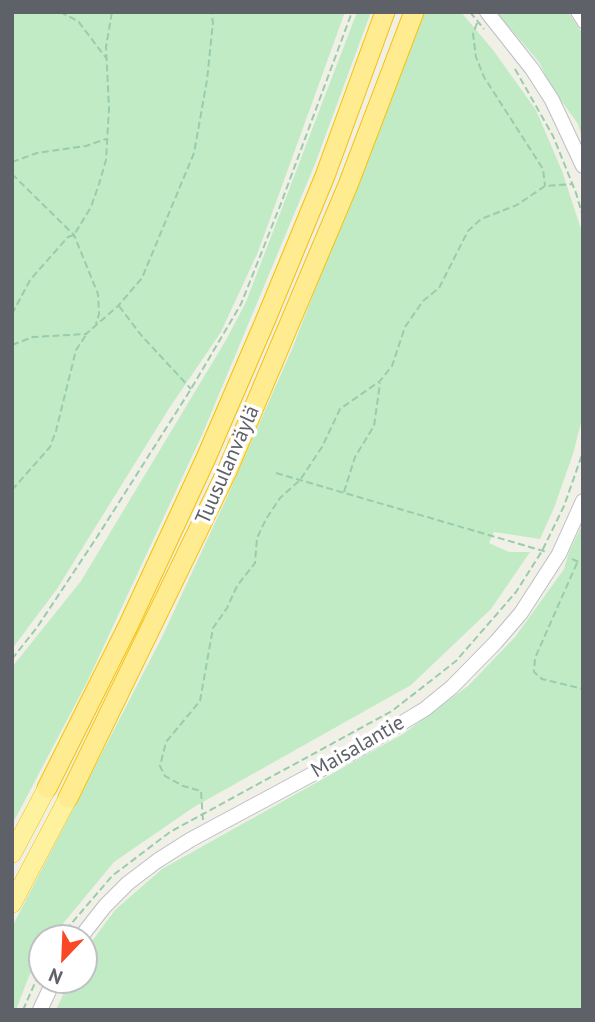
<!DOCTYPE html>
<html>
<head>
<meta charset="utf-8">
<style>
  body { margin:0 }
  #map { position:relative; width:595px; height:1022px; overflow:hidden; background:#f1f0e7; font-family:"PT Sans",sans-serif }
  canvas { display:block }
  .frame { position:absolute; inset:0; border:14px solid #5e6168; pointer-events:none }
  .north { position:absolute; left:28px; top:924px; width:70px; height:70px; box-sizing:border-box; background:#fff; border:2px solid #bfc0c3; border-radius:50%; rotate:203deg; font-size:19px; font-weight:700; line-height:28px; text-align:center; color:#5e6168 }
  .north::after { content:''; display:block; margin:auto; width:24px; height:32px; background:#f94825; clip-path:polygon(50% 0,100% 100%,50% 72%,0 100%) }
</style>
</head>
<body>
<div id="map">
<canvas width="595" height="1022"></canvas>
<div class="frame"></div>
<div class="north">N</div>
</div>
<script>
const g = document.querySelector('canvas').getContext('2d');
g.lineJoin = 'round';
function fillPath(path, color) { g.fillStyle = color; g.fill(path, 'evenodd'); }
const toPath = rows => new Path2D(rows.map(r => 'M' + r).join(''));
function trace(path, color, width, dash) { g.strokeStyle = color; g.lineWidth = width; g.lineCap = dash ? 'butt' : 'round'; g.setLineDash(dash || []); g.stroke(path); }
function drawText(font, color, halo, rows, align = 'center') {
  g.font = font + ' "PT Sans",sans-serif'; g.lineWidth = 7; g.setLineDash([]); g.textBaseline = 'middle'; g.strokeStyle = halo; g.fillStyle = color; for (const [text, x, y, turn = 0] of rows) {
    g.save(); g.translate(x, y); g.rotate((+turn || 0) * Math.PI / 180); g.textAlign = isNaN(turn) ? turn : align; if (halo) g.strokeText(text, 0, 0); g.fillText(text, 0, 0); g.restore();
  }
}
fillPath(toPath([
  [12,12,345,12,258,252,221,332,168,410,57,589,12,649],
  [357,12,371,12,315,164,202,435,88,680,12,825,12,667,81,581,226,340,246,302],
  [423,12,461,12,493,50,536,110,562,171,581,229,583,239,583,415,573,454,554,508,540,539,494,532,489,543,509,552,530,552,491,609,411,685,194,807,114,862,51,938,42,938,42,952,29,976,16,1010,12,1010,12,927,162,637,227,497,292,349],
  [496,12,568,12,583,34,583,141,578,124,550,85,539,62],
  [583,523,583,1010,56,1010,70,980,84,980,84,952,115,910,162,869,403,734,468,686,515,637,564,569,569,552]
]), '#c1ebc5');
const minor = toPath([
  [576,12,583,23]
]);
const secondary = toPath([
  [487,12,532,69,552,100,583,166],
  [80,938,105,906,128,883,157,861,190,840,359,749,425,709,452,687,496,642,521,613,559,554,583,501],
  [40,1010,54,980]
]);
const trunk = toPath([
  [12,854,47,788],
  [12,904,68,798]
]);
const motorway = toPath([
  [47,788,129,624,206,458,266,319,325,176,385,12],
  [68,798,228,469,348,185,414,12]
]);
trace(minor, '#b9bbc1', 12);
trace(secondary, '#bcbec5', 16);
trace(trunk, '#f8c000', 19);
trace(motorway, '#f8c000', 21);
trace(toPath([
  [60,12,78,21,106,58],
  [470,12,484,29],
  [477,23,473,34,476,57,484,77,543,169,545,186],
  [515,69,553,136,576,193,583,217],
  [12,162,37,153,86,146,106,139],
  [12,174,74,235,98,294,99,314,96,324],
  [119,306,141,335,191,389],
  [12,314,30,280,68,237,74,235,91,207,99,184,106,160,109,108,106,47,112,12],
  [12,345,33,337,86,334,118,306,142,278,194,153,207,80,213,22,211,12],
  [276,473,547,552],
  [12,490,50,447,56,431,76,350,86,335],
  [344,492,355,457,374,426,380,383],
  [572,559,583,564],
  [577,563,535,658,534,672,542,679,583,689],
  [12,659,38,626,97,537,191,389,241,304,280,206,352,12],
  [203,820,201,791,183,786,165,776,160,766,166,742,200,701,213,628,227,608,237,586,255,563,257,538,266,519,280,498,300,480,322,447,340,409,380,381,392,366,405,327,423,301,439,288,468,231,481,219,517,205,545,186,572,184],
  [59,938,112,876,170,832,392,711,456,661,516,592,542,551,564,506,583,452],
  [23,1010,42,967]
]), '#99ccac', 2, [7, 3.5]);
trace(minor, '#fff', 10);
trace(secondary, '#fff', 14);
trace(trunk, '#fff29f', 18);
trace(motorway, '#ffec90', 19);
drawText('21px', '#5e6168', '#fff', [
  ["Tuusulanväylä",228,465,-66],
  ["Maisalantie",358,747,-30]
]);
</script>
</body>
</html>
